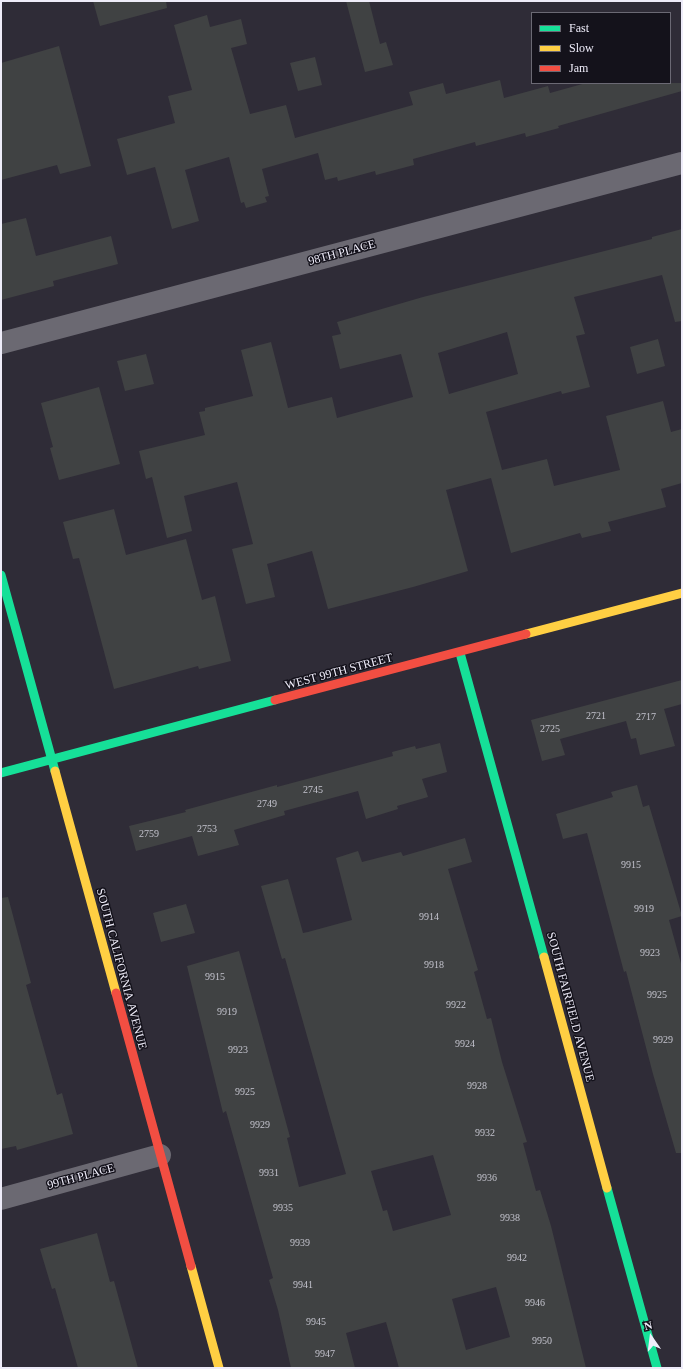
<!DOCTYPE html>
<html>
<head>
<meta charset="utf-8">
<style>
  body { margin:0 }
  #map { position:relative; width:683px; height:1369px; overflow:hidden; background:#2f2c37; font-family:"Times New Roman",serif }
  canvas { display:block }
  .frame { position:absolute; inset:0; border:2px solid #eeecf9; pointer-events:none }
  .legend { position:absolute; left:531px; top:12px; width:140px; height:72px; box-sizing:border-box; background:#14121b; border:1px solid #6b6974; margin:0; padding:5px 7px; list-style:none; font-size:12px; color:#eeecf9 }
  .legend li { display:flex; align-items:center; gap:8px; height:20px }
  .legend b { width:20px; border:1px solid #6b6974 }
  .north { position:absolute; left:631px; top:1317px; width:40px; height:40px; -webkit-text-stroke:3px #14121b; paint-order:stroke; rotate:346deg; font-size:11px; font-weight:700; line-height:16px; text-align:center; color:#eeecf9 }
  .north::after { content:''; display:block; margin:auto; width:14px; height:18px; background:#eeecf9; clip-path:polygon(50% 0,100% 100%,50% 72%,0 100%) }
</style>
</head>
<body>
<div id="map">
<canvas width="683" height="1369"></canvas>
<div class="frame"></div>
<ul class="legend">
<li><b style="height:5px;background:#16e098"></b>Fast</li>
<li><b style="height:5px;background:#ffcf43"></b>Slow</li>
<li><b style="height:5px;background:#f24e42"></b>Jam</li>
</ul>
<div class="north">N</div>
</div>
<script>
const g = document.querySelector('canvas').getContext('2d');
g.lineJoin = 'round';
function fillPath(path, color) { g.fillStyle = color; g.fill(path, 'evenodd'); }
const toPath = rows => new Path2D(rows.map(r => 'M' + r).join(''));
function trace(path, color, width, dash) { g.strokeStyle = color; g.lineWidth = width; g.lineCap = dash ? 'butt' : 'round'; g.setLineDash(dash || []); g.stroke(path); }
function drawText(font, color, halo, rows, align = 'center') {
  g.font = font + ' "Times New Roman",serif'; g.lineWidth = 3; g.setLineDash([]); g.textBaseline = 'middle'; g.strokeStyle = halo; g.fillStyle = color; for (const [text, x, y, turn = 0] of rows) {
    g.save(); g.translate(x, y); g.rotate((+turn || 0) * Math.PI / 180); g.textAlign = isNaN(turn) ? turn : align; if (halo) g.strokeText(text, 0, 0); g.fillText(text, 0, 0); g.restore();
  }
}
fillPath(toPath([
  [93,1,166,1,167,8,100,26],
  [346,1,369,1,380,44,386,42,393,65,365,72],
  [207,15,210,27,241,19,247,44,231,48,250,114,286,105,295,138,413,105,409,92,443,83,446,94,500,80,504,98,548,86,550,93,586,83,682,83,682,91,558,126,559,128,526,137,525,133,476,146,475,142,413,159,414,165,376,175,375,171,338,181,337,177,325,180,318,153,262,169,269,196,265,197,267,202,246,208,244,202,241,203,229,157,185,170,199,221,172,229,155,167,127,175,117,139,175,123,168,96,192,90,174,25],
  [59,46,91,166,60,174,57,165,1,180,1,63],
  [315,57,322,85,298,91,290,63],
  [26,218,36,256,111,236,118,264,53,281,54,286,1,300,1,224],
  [682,229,682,321,675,322,662,275,574,297,585,334,576,336,590,387,562,394,561,391,486,412,502,470,547,459,554,486,620,470,606,416,663,401,671,432,682,429,682,483,661,489,666,507,608,522,611,531,582,538,580,533,511,553,491,478,446,490,468,571,413,587,328,609,312,551,267,564,275,597,246,604,232,549,253,544,237,482,184,496,192,531,167,538,152,477,146,479,139,451,205,435,199,412,205,411,205,408,253,396,241,350,271,342,288,408,332,397,337,418,413,397,401,354,340,369,332,336,341,334,337,322,423,297,652,239,652,237],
  [507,332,518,374,449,394,438,353],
  [658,339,665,366,637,374,630,347],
  [146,354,154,384,125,391,117,361],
  [99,387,120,464,59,480,50,448,53,447,41,403],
  [114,509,126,555,186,539,202,600,215,596,231,661,199,669,198,666,114,689,79,558,73,559,63,522],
  [682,680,682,704,664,709,675,746,640,755,636,738,631,739,626,721,560,739,565,755,542,761,531,720],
  [440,743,447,772,422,779,428,797,397,806,398,809,366,819,358,791,284,811,285,815,234,830,239,845,198,856,192,836,136,851,129,826,186,812,185,810,277,785,277,787,393,756,392,752,415,746,416,749],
  [637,785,643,807,649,805,682,916,669,920,682,967,682,1153,676,1153,653,1074,626,971,624,972,587,833,563,839,556,814,613,797,611,792],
  [465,838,472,862,448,869,478,970,474,972,487,1019,491,1018,502,1062,527,1142,523,1143,536,1191,540,1190,551,1226,586,1368,399,1368,386,1322,346,1333,355,1368,291,1368,278,1310,269,1280,273,1278,226,1111,223,1113,187,966,239,951,290,1137,287,1138,299,1187,346,1174,285,958,282,959,261,886,288,879,303,933,308,932,352,920,336,858,358,851,362,862,401,852,403,856],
  [433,1155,451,1215,393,1231,387,1210,383,1211,371,1171],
  [496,1287,510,1337,466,1350,452,1299],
  [8,897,31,983,26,985,57,1095,62,1093,73,1134,17,1150,16,1146,1,1149,1,898],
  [186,904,195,933,161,942,153,913],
  [97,1233,110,1282,114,1281,138,1368,78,1368,55,1288,52,1289,40,1249]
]), '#404243');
trace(toPath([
  [1,343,682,163],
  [1,1199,160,1155]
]), '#6b6972', 22);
trace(toPath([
  [1,575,55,771],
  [460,653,544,957],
  [1,773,275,700],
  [607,1188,657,1368]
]), '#16e098', 9);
trace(toPath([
  [526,634,682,593],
  [55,771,116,993],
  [544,957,607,1188],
  [191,1266,219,1368]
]), '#ffcf43', 9);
trace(toPath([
  [275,700,526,634],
  [116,993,191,1266]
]), '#f24e42', 9);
drawText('10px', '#c2c2cc', null, [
  ["2721",596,716],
  ["2717",646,717],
  ["2725",550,729],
  ["2745",313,790],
  ["2749",267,804],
  ["2753",207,829],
  ["2759",149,834],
  ["9915",631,865],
  ["9919",644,909],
  ["9914",429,917],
  ["9923",650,953],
  ["9918",434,965],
  ["9915",215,977],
  ["9925",657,995],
  ["9922",456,1005],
  ["9919",227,1012],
  ["9929",663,1040],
  ["9924",465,1044],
  ["9923",238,1050],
  ["9928",477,1086],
  ["9925",245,1092],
  ["9929",260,1125],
  ["9932",485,1133],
  ["9931",269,1173],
  ["9936",487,1178],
  ["9935",283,1208],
  ["9938",510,1218],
  ["9939",300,1243],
  ["9942",517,1258],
  ["9941",303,1285],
  ["9946",535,1303],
  ["9945",316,1322],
  ["9950",542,1341],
  ["9947",325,1354]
]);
drawText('12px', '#eeecf9', '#14121b', [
  ["98TH PLACE",342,253,-15],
  ["WEST 99TH STREET",339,672,-15],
  ["SOUTH CALIFORNIA AVENUE",121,969,75],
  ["SOUTH FAIRFIELD AVENUE",570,1007,75],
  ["99TH PLACE",81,1177,-15]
]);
</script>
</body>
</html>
